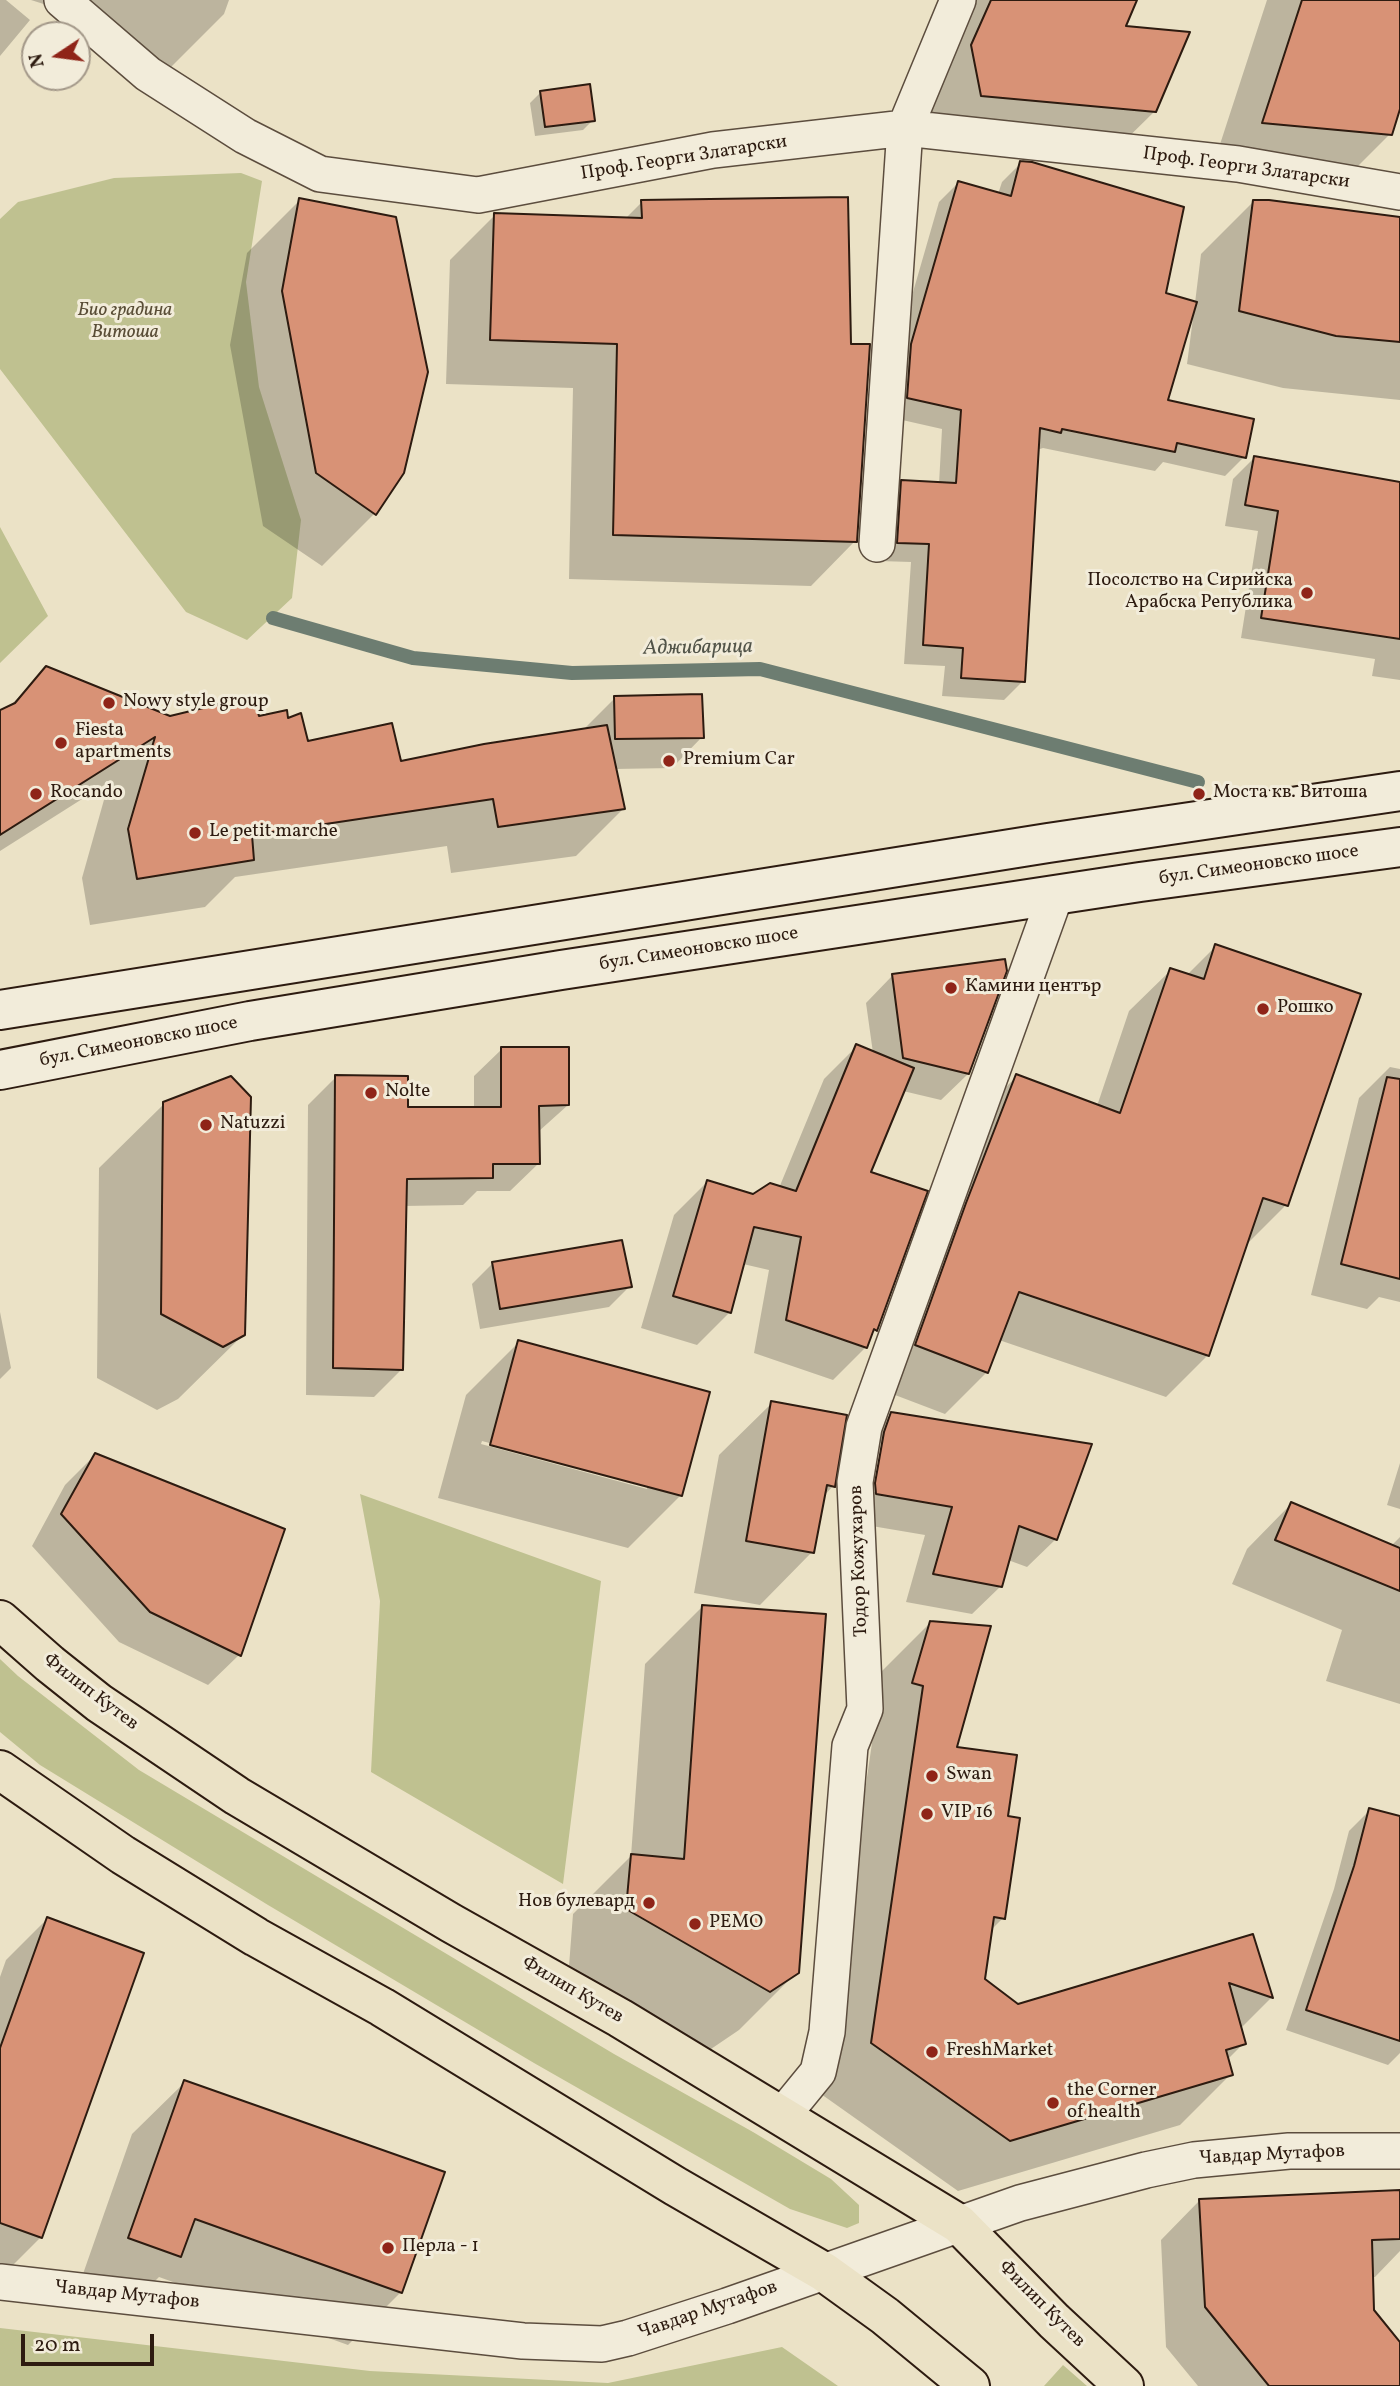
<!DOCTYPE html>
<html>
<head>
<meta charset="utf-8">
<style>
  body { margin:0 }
  #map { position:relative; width:1400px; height:2386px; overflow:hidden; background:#ebe2c6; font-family:Vollkorn,serif }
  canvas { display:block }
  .north { position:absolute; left:21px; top:21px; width:70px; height:70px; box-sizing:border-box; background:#f2ecda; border:2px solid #a39889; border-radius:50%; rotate:257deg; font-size:19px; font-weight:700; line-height:28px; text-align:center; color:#2d1b10 }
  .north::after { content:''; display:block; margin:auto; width:24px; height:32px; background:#8f2418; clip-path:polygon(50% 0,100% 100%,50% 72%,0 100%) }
  .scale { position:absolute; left:21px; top:2334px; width:133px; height:32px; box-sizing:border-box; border:4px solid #2d1b10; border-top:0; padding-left:9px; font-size:21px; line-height:24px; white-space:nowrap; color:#2d1b10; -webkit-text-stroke:5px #f2ecda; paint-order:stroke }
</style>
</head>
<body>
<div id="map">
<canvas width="1400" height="2386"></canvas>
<div class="north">N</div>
<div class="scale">20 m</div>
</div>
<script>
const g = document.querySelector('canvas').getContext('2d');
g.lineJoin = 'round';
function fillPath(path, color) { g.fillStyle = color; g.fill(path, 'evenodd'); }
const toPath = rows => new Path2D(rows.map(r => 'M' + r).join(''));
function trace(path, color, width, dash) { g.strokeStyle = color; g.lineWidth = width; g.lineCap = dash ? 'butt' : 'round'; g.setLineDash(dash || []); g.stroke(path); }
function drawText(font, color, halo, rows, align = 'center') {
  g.font = font + ' Vollkorn,serif'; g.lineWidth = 6; g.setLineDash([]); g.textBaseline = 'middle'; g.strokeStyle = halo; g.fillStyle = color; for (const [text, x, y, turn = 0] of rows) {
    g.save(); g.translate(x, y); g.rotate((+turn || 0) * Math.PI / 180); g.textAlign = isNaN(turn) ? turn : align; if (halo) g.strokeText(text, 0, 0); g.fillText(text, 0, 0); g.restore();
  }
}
fillPath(toPath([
  [241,173,262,181,246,282,259,387,301,520,292,598,247,640,186,612,0,369,0,219,18,202,114,178],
  [0,527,48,616,0,663],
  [360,1494,601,1581,563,1884,371,1772,380,1601],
  [0,1659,18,1676,139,1770,614,2054,753,2132,831,2179,859,2205,859,2223,847,2228,790,2209,534,2063,268,1905,40,1765,0,1732],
  [0,2328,370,2371,608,2383,782,2347,838,2386,0,2386],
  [1063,2365,1087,2386,1044,2386]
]), '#bfc190');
fillPath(toPath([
  [0,0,6,0,30,20,0,56],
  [31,0,229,0,224,14,171,67,77,37,77,35,71,35,78,15],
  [963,0,1135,0,1123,27,1155,111,1101,164,929,148,919,99],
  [1267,0,1400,0,1400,103,1390,134,1337,187,1210,175],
  [540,93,593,120,583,130,535,136,530,103],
  [1021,163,1164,294,1195,303,1201,254,1254,201,1400,219,1400,400,1283,388,1187,364,1193,318,1191,317,1166,402,1244,457,1225,476,1163,462,1155,471,1043,448,1037,450,1023,681,1004,700,942,696,945,666,904,664,911,562,879,561,883,501,902,482,939,484,942,429,889,417,892,365,939,202,958,183,998,194,1002,182],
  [300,200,375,513,322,566,263,526,230,345,247,253],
  [642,202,855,541,811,586,569,579,573,388,446,384,450,260,495,215,625,219],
  [1254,458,1400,600,1400,680,1372,676,1375,659,1241,638,1258,531,1225,526,1233,479],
  [47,668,170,718,287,720,306,743,400,763,584,729,615,698,702,737,672,768,615,769,623,809,576,856,451,873,447,846,235,877,205,907,90,925,82,878,109,782,0,851,0,712,6,710],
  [1216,946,1286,1205,1244,1247,1208,1355,1166,1397,999,1340,987,1372,945,1414,874,1387,975,1118,1017,1076,1097,1106,1129,1011,1171,970,1187,975],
  [892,976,968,1074,941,1100,903,1091,869,1173,876,1330,869,1336,866,1347,833,1380,754,1353,769,1270,743,1264,730,1312,697,1345,641,1328,674,1215,707,1182,754,1196,779,1188,824,1079,857,1046,873,1053,866,1003],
  [502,1049,568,1105,538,1132,538,1164,510,1191,477,1191,463,1205,404,1206,402,1369,374,1397,306,1395,308,1105,336,1077,406,1109,474,1109,474,1076],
  [1390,1067,1400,1069,1400,1302,1379,1297,1367,1309,1311,1295,1359,1098],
  [164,1104,243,1335,178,1399,157,1410,97,1378,99,1168],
  [493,1263,630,1286,609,1307,480,1329,472,1284],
  [0,1312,11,1368,0,1379],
  [519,1342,681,1495,628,1548,438,1498,466,1395],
  [482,1441,647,1485,647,1489,481,1444],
  [772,1403,833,1486,823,1497,812,1552,760,1605,694,1593,719,1455],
  [891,1414,1056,1539,1027,1567,1008,1560,1001,1586,972,1614,906,1602,925,1535,848,1522,863,1442],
  [880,1443,884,1443,876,1492,872,1492],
  [95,1455,239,1655,208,1685,119,1642,32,1546,65,1485],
  [1400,1463,1400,1509,1387,1505],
  [1291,1504,1391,1546,1400,1537,1400,1704,1326,1681,1342,1630,1232,1584,1247,1549],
  [703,1606,797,1972,739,2030,711,2049,569,1966,573,1914,631,1856,645,1664],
  [930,1623,954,1748,1007,1817,1003,1918,990,1931,983,1980,1018,2006,1252,1936,1271,1998,1240,2029,1244,2043,1227,2060,1231,2074,1180,2125,958,2191,821,2094,873,1736,863,1733,879,1674],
  [1370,1810,1400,1818,1400,2053,1388,2065,1286,2030,1334,1889,1349,1831],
  [47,1919,41,2237,0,2278,0,1977,6,1960],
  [185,2082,401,2292,348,2345,159,2277,127,2309,77,2291,132,2134],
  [1400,2192,1400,2251,1375,2277,1371,2277,1372,2311,1400,2345,1400,2386,1198,2386,1166,2347,1161,2240,1200,2200]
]), '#0003');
trace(toPath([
  [273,618,413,658,572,673,760,669,1198,782]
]), '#6d7d71', 14);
const building = toPath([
  [991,0,1137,0,1126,26,1190,32,1156,112,981,96,971,45,991,0],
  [1302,0,1400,0,1400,109,1392,135,1262,123,1302,0],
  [590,84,595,121,545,127,540,91,590,84],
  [1020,161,1032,162,1184,207,1166,293,1197,302,1168,400,1254,419,1246,458,1177,443,1175,452,1062,429,1061,433,1040,428,1025,682,961,678,963,648,923,645,929,544,897,543,901,480,956,483,961,410,907,398,911,344,958,181,1011,196,1020,161],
  [848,197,851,344,870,344,857,542,613,535,617,344,490,340,494,213,642,218,641,200,848,197],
  [299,198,396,217,428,372,404,473,376,515,316,473,282,291,299,198],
  [1253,200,1269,200,1400,217,1400,342,1336,336,1239,311,1253,200],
  [1254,456,1400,482,1400,639,1261,618,1278,511,1245,505,1254,456],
  [46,666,170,716,253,696,259,716,287,710,288,718,301,713,308,741,392,723,401,761,484,744,607,725,625,809,498,827,493,799,252,835,254,860,137,879,128,829,155,737,0,835,0,710,15,703,46,666],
  [702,694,704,738,615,739,614,696,702,694],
  [1215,944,1361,994,1288,1206,1263,1198,1209,1356,1019,1292,988,1373,915,1345,966,1203,1016,1074,1120,1113,1170,968,1204,979,1215,944],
  [1005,959,1007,971,969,1074,903,1058,892,974,1005,959],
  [856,1044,914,1068,871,1172,928,1191,877,1331,874,1329,867,1348,786,1320,801,1237,754,1227,731,1313,673,1296,707,1180,753,1194,770,1183,796,1191,856,1044],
  [501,1047,569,1047,569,1105,539,1106,540,1164,493,1164,493,1178,407,1179,403,1370,333,1368,335,1075,408,1076,408,1107,501,1107,501,1047],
  [231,1076,251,1097,245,1335,223,1347,161,1314,163,1102,231,1076],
  [1387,1077,1400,1079,1400,1279,1341,1264,1387,1077],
  [622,1240,632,1287,500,1309,492,1262,622,1240],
  [518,1340,710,1392,682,1496,490,1445,518,1340],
  [771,1401,847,1415,835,1487,827,1485,814,1553,746,1541,771,1401],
  [891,1412,1092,1444,1057,1540,1019,1526,1002,1587,933,1574,952,1507,876,1494,875,1483,884,1432,891,1412],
  [95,1453,285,1529,241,1656,150,1612,61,1514,95,1453],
  [1291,1502,1400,1548,1400,1591,1275,1540,1291,1502],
  [702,1605,826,1614,799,1973,770,1992,626,1909,631,1854,684,1859,702,1605],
  [930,1621,991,1626,957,1747,1017,1755,1008,1816,1020,1818,1005,1919,994,1917,985,1979,1018,2004,1253,1934,1273,1998,1229,1983,1246,2044,1226,2050,1233,2075,1010,2141,871,2043,923,1686,912,1683,930,1621],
  [1369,1808,1400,1816,1400,2041,1306,2010,1354,1866,1369,1808],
  [47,1917,144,1953,42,2238,0,2223,0,2048,47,1917],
  [184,2080,445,2172,402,2293,195,2219,181,2257,128,2238,184,2080],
  [1400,2190,1400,2239,1372,2240,1374,2310,1400,2342,1400,2386,1269,2386,1205,2307,1199,2199,1400,2190]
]);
fillPath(building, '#d89276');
trace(building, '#2d1b10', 2);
const minor = toPath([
  [62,0,148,74,245,136,320,174,478,195,713,150,905,128,1238,164,1400,192],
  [877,544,905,128,958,0],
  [782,2116,818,2072,827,2032,850,1746,865,1709,855,1482,864,1427,1055,896],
  [0,2282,523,2341,602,2344,628,2338,727,2306,1020,2203,1146,2170,1194,2160,1289,2151,1400,2151]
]);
const secondary = toPath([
  [0,1010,1048,843,1400,791],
  [0,1070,250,1021,561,970,1140,882,1400,847]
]);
const primary = toPath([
  [0,1620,50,1664,99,1703,237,1796,451,1923,620,2018,959,2224,1054,2321,1124,2386],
  [0,1770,123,1855,256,1937,382,2007,675,2186,824,2272,885,2316,970,2386]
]);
trace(minor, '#5c4d3e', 38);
trace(secondary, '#2d1b10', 42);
trace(primary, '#2d1b10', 42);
trace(minor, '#f2ecda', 35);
trace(secondary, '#f2ecda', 38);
trace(primary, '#ebe2c6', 38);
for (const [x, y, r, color] of [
  [1307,593,7,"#8f2418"],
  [109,703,7,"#8f2418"],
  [61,743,7,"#8f2418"],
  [669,761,7,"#8f2418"],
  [36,794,7,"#8f2418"],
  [1199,794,7,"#8f2418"],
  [195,833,7,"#8f2418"],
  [951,988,7,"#8f2418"],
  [1263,1009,7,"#8f2418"],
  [371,1093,7,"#8f2418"],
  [206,1125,7,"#8f2418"],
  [932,1776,7,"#8f2418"],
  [927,1814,7,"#8f2418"],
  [649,1903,7,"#8f2418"],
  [695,1924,7,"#8f2418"],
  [932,2052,7,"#8f2418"],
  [1053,2103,7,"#8f2418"],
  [388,2248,7,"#8f2418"]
]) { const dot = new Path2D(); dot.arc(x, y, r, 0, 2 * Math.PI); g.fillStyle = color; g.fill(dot); trace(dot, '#f2ecda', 2.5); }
drawText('19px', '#2d1b10', '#f2ecda', [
  ["Проф. Георги Златарски",684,159,-9],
  ["Проф. Георги Златарски",1246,169,8],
  ["бул. Симеоновско шосе",1259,866,-8],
  ["бул. Симеоновско шосе",699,950,-9],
  ["бул. Симеоновско шосе",139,1043,-11],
  ["Тодор Кожухаров",860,1561,-92],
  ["Филип Кутев",90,1693,37],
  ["Филип Кутев",572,1991,30],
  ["Чавдар Мутафов",1272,2156,-3],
  ["Чавдар Мутафов",127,2296,6],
  ["Филип Кутев",1041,2305,45],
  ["Чавдар Мутафов",708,2311,-19]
]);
drawText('italic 19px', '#594d36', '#f2ecda', [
  ["Био градина",125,312],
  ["Витоша",125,334]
]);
drawText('19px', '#2d1b10', '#f2ecda', [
  ["Посолство на Сирийска",1293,582,"right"],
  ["Арабска Република",1293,604,"right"],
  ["Nowy style group",123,703],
  ["Fiesta",75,732],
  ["apartments",75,754],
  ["Premium Car",683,761],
  ["Rocando",50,794],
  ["Моста кв. Витоша",1213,794],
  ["Le petit marche",209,833],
  ["Камини център",965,988],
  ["Рошко",1277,1009],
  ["Nolte",385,1093],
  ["Natuzzi",220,1125],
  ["Swan",946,1776],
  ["VIP 16",941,1814],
  ["Нов булевард",635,1903,"right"],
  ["РЕМО",709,1924],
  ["FreshMarket",946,2052],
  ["the Corner",1067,2092],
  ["of health",1067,2114],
  ["Перла - 1",402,2248]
], 'left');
drawText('italic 21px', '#525449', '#f2ecda', [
  ["Аджибарица",698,649,-1]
]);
</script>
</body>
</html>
